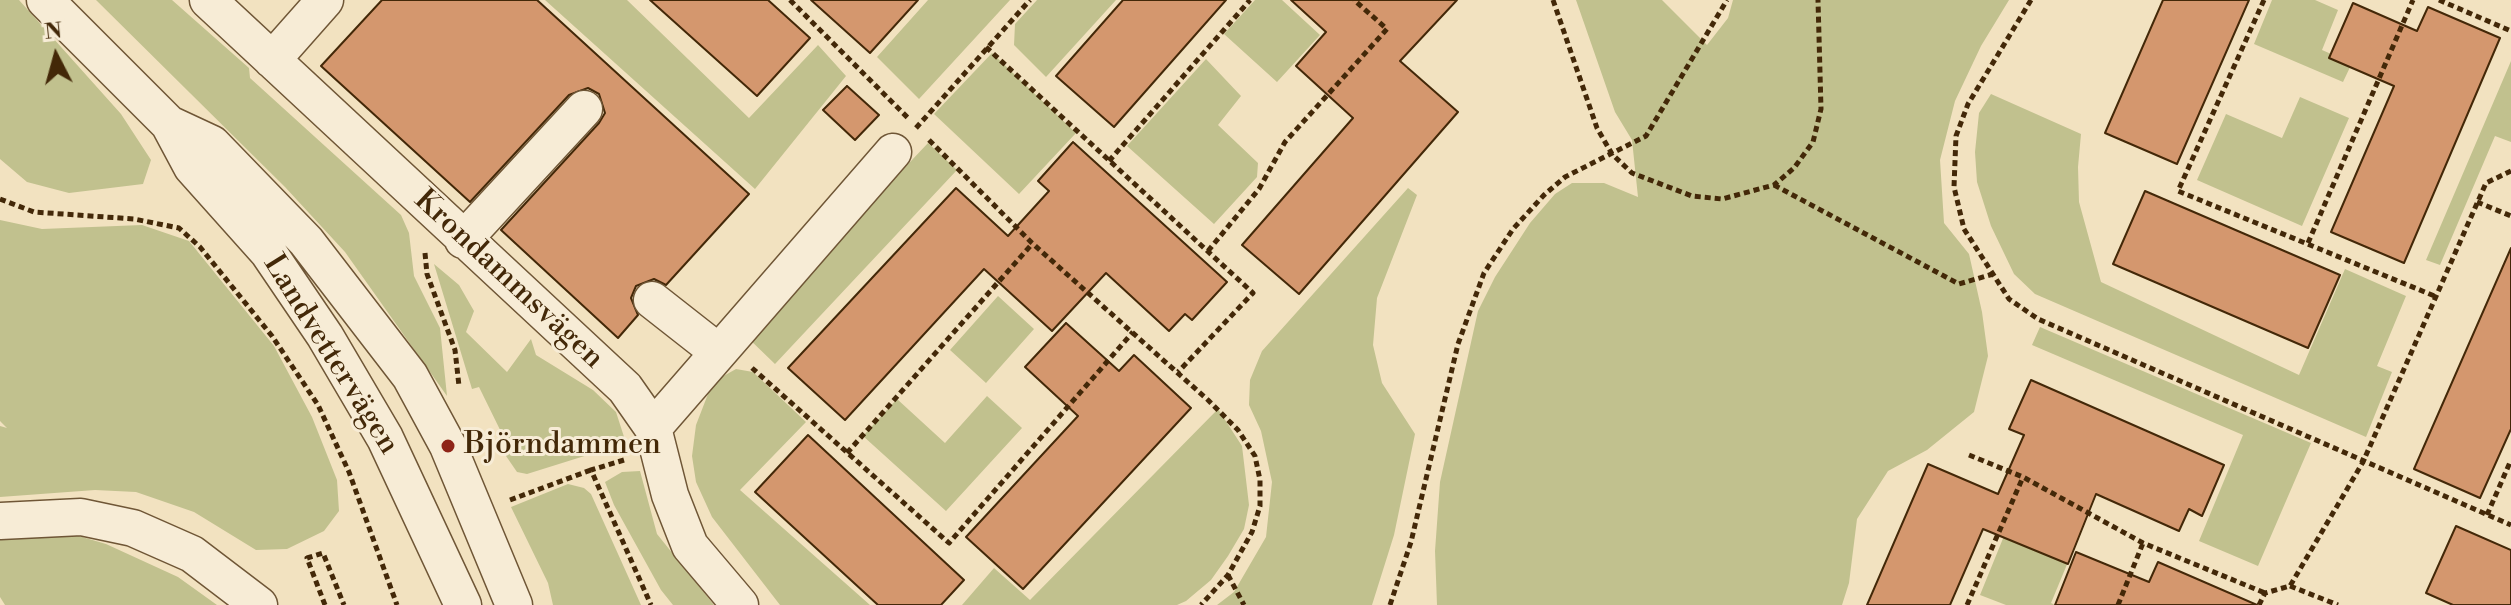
<!DOCTYPE html>
<html>
<head>
<meta charset="utf-8">
<style>
  body { margin:0 }
  #map { position:relative; width:2511px; height:605px; overflow:hidden; background:#f2e2c0; font-family:"Libre Bodoni",serif }
  canvas { display:block }
  .north { position:absolute; left:16px; top:16px; width:80px; height:80px; -webkit-text-stroke:6px #f7ecd6; paint-order:stroke; rotate:354deg; font-size:22px; font-weight:700; line-height:32px; text-align:center; color:#432808 }
  .north::after { content:''; display:block; margin:auto; width:28px; height:36px; background:#432808; clip-path:polygon(50% 0,100% 100%,50% 72%,0 100%) }
</style>
</head>
<body>
<div id="map">
<canvas width="2511" height="605"></canvas>
<div class="north">N</div>
</div>
<script>
const g = document.querySelector('canvas').getContext('2d');
g.lineJoin = 'round';
function fillPath(path, color) { g.fillStyle = color; g.fill(path, 'evenodd'); }
const toPath = rows => new Path2D(rows.map(r => 'M' + r).join(''));
function trace(path, color, width, dash) { g.strokeStyle = color; g.lineWidth = width; g.lineCap = dash ? 'butt' : 'round'; g.setLineDash(dash || []); g.stroke(path); }
function drawText(font, color, halo, rows, align = 'center') {
  g.font = font + ' "Libre Bodoni",serif'; g.lineWidth = 6; g.setLineDash([]); g.textBaseline = 'middle'; g.strokeStyle = halo; g.fillStyle = color; for (const [text, x, y, turn = 0] of rows) {
    g.save(); g.translate(x, y); g.rotate((+turn || 0) * Math.PI / 180); g.textAlign = isNaN(turn) ? turn : align; if (halo) g.strokeText(text, 0, 0); g.fillText(text, 0, 0); g.restore();
  }
}
fillPath(toPath([
  [0,0,19,0,121,114,151,160,143,184,69,193,27,182,0,159],
  [96,0,172,0,249,68,250,78,401,215,409,233,414,276,440,328,447,396,345,252,285,187],
  [545,0,627,0,749,118,818,45,846,76,755,189],
  [928,0,1010,0,919,99,877,57],
  [1037,0,1116,0,1046,77,1014,45,1015,24],
  [1255,0,1282,0,1320,35,1277,82,1224,34],
  [1576,0,1662,0,1707,45,1728,18,1733,0,2009,0,1981,46,1955,101,1940,160,1944,223,1969,254,1982,312,1988,356,1974,412,1927,450,1888,471,1857,519,1849,583,1842,605,1437,605,1435,551,1440,482,1478,311,1495,277,1530,223,1555,194,1572,183,1604,183,1638,197,1632,140,1615,112],
  [2272,0,2315,0,2338,10,2322,50,2352,63,2343,82,2254,44],
  [992,53,1076,133,1019,194,934,114],
  [1206,59,1241,96,1218,125,1258,163,1257,177,1214,224,1127,146],
  [2511,61,2511,142,2495,136,2440,265,2426,260],
  [1991,94,2081,134,2078,167,2079,202,2101,282,2299,375,2345,269,2406,296,2377,366,2392,372,2366,437,2035,294,2014,274,1991,226,1977,182,1975,152,1979,113],
  [2300,97,2349,118,2302,226,2197,180,2226,114,2282,138],
  [928,143,957,170,775,364,746,336],
  [1408,188,1417,195,1377,298,1373,345,1382,383,1415,434,1394,535,1372,605,1217,605,1234,592,1266,537,1272,482,1261,431,1249,405,1250,380,1262,351],
  [0,220,42,229,142,225,189,241,274,346,312,417,337,480,339,511,324,531,287,549,256,550,194,512,136,492,95,490,0,497,0,426,7,428,0,421],
  [434,264,459,285,474,311,466,332,507,372,531,339,536,355,593,390,616,412,626,443,527,474,517,472,506,456,507,444,479,387,472,389],
  [998,296,1034,329,986,383,950,350],
  [2040,327,2311,443,2258,566,2199,541,2243,435,2032,345],
  [736,369,753,372,806,422,740,490,870,605,780,605,712,517,696,482,692,456,696,425,708,394,720,378],
  [987,396,1022,428,946,511,863,436,897,399,945,443],
  [1218,409,1242,446,1249,505,1244,529,1228,556,1211,580,1186,601,1177,605,962,605,994,568,1030,600],
  [640,471,657,534,714,605,673,605,661,590,614,505,605,482,622,472],
  [568,484,584,488,591,494,641,605,553,605,548,583,511,507],
  [72,534,106,544,178,577,217,605,5,605,0,597,0,536],
  [2004,536,2068,562,2051,603,2055,605,2006,605,1980,595]
]), '#c1c18e');
const building = toPath([
  [382,0,537,0,749,194,666,285,654,279,636,286,631,298,638,315,618,338,501,230,599,123,605,113,599,94,588,88,569,95,470,202,321,66,382,0],
  [650,0,768,0,810,38,757,96,650,0],
  [811,0,918,0,870,53,811,0],
  [1123,0,1226,0,1114,127,1056,76,1123,0],
  [1291,0,1457,0,1400,61,1458,112,1299,294,1242,245,1353,118,1296,66,1326,32,1291,0],
  [2163,0,2249,0,2177,164,2105,133,2163,0],
  [2353,3,2417,31,2428,7,2500,38,2404,263,2331,232,2394,86,2329,58,2353,3],
  [847,86,879,115,855,140,823,110,847,86],
  [1073,142,1227,282,1192,320,1185,314,1169,331,1106,273,1052,331,984,269,845,420,788,368,956,188,1008,236,1049,191,1038,181,1073,142],
  [2145,191,2340,275,2308,348,2113,264,2145,191],
  [2511,248,2511,429,2480,498,2414,469,2511,248],
  [1066,323,1119,371,1134,355,1191,408,1023,589,966,537,1078,416,1025,367,1066,323],
  [2031,380,2224,465,2202,516,2189,509,2179,531,2096,494,2068,564,1983,529,1950,605,1867,605,1928,464,1998,494,2024,435,2009,429,2031,380],
  [808,435,964,580,941,605,878,605,755,492,808,435],
  [2456,526,2511,550,2511,605,2453,605,2426,593,2456,526],
  [2076,552,2149,582,2158,562,2257,605,2055,605,2076,552]
]);
fillPath(building, '#d4976e');
trace(building, '#432808', 2);
const minor = toPath([
  [45,0,169,124,192,167,268,252,325,336,385,438,463,605],
  [208,0,625,388,653,428,670,495,690,546,740,605],
  [272,60,325,0],
  [169,124,212,144,306,241,410,376,448,446,514,605],
  [463,240,584,109],
  [652,300,717,351],
  [653,428,893,152],
  [0,521,81,517,133,528,192,554,259,605]
]);
trace(minor, '#6f5636', 39);
trace(toPath([
  [790,0,908,118],
  [1553,0,1597,128,1612,154,1632,173,1692,196,1722,199,1774,185,1794,168,1813,142,1821,109,1818,0],
  [2031,0,1968,104,1956,136,1954,187,1964,229,2009,299,2038,319,2511,525],
  [2264,0,2178,191,2437,297],
  [2439,0,2511,31],
  [986,47,1253,293,1178,372],
  [916,128,1030,0],
  [929,140,1032,243,1208,400,1238,430,1255,456,1260,480,1260,506,1252,532,1228,575,1201,605],
  [1109,161,1250,0],
  [1774,185,1959,284,1993,274],
  [0,199,34,212,134,219,179,228,200,247,272,336,318,405,349,472,397,605],
  [2477,202,2511,216],
  [2308,243,2413,0],
  [1208,251,1259,189,1285,142,1387,29,1354,0],
  [425,253,427,274,455,350,459,386],
  [752,368,949,543,1133,332],
  [847,453,1032,244],
  [1969,455,2023,477,2143,543,2265,593],
  [624,460,591,470,651,605],
  [510,500,591,470],
  [2487,515,2511,460],
  [1228,575,1244,605],
  [2290,586,2338,605],
  [325,605,307,558,323,553,344,605],
  [1390,605,1411,542,1458,344,1484,273,1513,229,1544,195,1565,177,1646,136,1727,0],
  [1967,605,2023,477],
  [2118,605,2143,543],
  [2259,605,2265,593,2290,586,2363,462,2486,183,2511,171]
]), '#432808', 5, [6, 4]);
trace(minor, '#f7ecd6', 36);
for (const [x, y, r, color] of [
  [448,446,8,"#8f2418"]
]) { const dot = new Path2D(); dot.arc(x, y, r, 0, 2 * Math.PI); g.fillStyle = color; g.fill(dot); trace(dot, '#f7ecd6', 3); }
drawText('30px', '#432808', '#f7ecd6', [
  ["Krondammsvägen",508,280,43],
  ["Landvettervägen",330,355,58]
]);
drawText('30px', '#432808', '#f7ecd6', [
  ["Björndammen",464,446]
], 'left');
</script>
</body>
</html>
